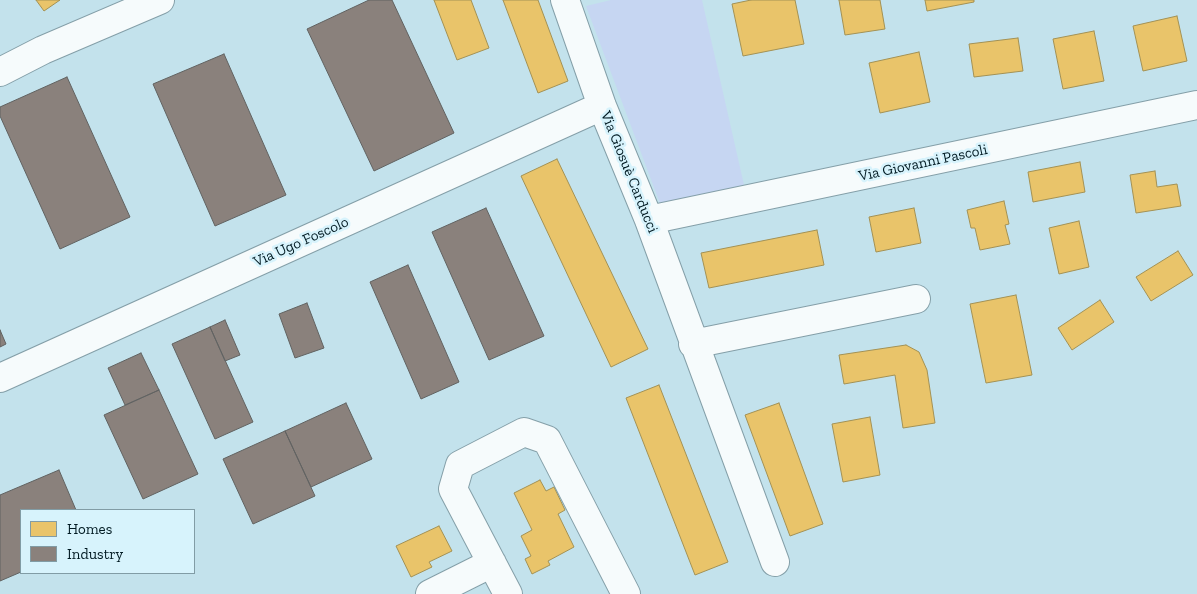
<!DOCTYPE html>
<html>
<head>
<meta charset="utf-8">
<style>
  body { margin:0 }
  #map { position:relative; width:1197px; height:594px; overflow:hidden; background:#c3e2ec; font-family:"Zilla Slab",serif }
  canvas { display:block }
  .legend { position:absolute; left:20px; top:509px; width:175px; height:65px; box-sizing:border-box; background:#d7f3fc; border:1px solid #819ca5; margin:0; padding:6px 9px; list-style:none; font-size:15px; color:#001a22 }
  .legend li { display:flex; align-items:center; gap:10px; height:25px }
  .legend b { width:25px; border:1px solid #819ca5 }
</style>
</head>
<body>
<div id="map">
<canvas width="1197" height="594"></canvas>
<ul class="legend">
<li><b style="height:14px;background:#e9c46a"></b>Homes</li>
<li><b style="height:14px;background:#8a817c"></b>Industry</li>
</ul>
</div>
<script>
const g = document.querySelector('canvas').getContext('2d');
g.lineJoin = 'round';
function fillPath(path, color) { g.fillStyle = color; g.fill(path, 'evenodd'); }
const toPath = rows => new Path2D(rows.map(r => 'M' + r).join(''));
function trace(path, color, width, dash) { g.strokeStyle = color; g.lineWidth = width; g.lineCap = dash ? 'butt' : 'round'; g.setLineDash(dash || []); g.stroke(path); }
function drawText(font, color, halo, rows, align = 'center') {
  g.font = font + ' "Zilla Slab",serif'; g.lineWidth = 5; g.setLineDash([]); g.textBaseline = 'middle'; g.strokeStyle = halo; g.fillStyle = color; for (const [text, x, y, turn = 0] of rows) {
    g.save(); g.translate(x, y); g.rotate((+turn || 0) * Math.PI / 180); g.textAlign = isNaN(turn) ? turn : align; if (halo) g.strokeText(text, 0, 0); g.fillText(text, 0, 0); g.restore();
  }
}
fillPath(toPath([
  [611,0,702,0,744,185,661,206,586,6]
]), '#c6d6f2');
const homes = toPath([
  [36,0,60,0,44,11,36,0],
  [434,0,471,0,489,48,457,60,434,0],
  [503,0,538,0,568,81,538,93,503,0],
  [751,0,795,0,804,44,743,56,732,4,751,0],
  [839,0,880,0,885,29,845,35,839,0],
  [925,0,974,0,974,2,927,11,925,0],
  [1177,16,1187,61,1143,71,1133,26,1177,16],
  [1094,31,1104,81,1063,89,1053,39,1094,31],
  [1018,38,1023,71,974,77,969,44,1018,38],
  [919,52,930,102,880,113,869,63,919,52],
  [557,159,648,349,611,367,521,176,557,159],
  [1080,162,1085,192,1033,202,1028,172,1080,162],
  [1155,171,1157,187,1177,184,1181,206,1136,213,1130,175,1155,171],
  [1004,201,1009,224,1005,225,1010,244,980,250,975,228,971,228,967,210,1004,201],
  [914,208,921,243,876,252,869,217,914,208],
  [1079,221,1089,267,1059,274,1049,228,1079,221],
  [817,230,824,265,709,288,701,253,817,230],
  [1178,251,1193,275,1151,301,1136,277,1178,251],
  [1016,295,1032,375,986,383,970,304,1016,295],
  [1100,300,1114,322,1072,350,1058,328,1100,300],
  [906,345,919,352,927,370,935,423,903,428,895,375,844,384,839,355,906,345],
  [659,385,728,562,695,575,626,398,659,385],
  [779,403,823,524,790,536,745,415,779,403],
  [870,417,880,475,843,482,832,424,870,417],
  [540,480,546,491,554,487,565,510,558,514,574,547,548,561,550,565,532,574,525,559,531,556,521,536,532,530,514,493,540,480],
  [439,526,452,551,429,562,432,567,411,577,396,546,439,526]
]);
fillPath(homes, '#e9c46a');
trace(homes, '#a39154', 1);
const industry = toPath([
  [369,0,392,0,454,133,374,171,307,29,369,0],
  [224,54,286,195,215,226,153,84,224,54],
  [67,77,130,217,60,249,0,116,0,107,67,77],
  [486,208,544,336,489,360,432,232,486,208],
  [408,265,459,382,421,399,370,282,408,265],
  [307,303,324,348,295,358,279,314,307,303],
  [225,320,240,355,225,361,210,327,225,320],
  [210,327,253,422,215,439,172,344,210,327],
  [0,330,6,344,0,347,0,330],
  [141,353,159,390,125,405,108,368,141,353],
  [159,390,198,474,143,499,104,415,159,390],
  [346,403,372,459,311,487,285,431,346,403],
  [285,431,315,496,253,524,223,459,285,431],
  [59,470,76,510,21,510,21,572,0,581,0,495,59,470]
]);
fillPath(industry, '#8a817c');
trace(industry, '#616261', 1);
const minor = toPath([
  [565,0,602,106,649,220,775,562],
  [0,72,43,50,160,0],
  [649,220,1197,105],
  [693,344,916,299],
  [0,378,602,106],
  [430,594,492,563],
  [508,594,453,489,460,465,524,432,547,440,626,594]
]);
trace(minor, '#849fa8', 30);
trace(minor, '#f6fbfc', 28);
drawText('15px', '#001a22', '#d7f3fc', [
  ["Via Giovanni Pascoli",923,163,-12],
  ["Via Giosuè Carducci",629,172,68],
  ["Via Ugo Foscolo",301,242,-24]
]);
</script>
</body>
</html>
